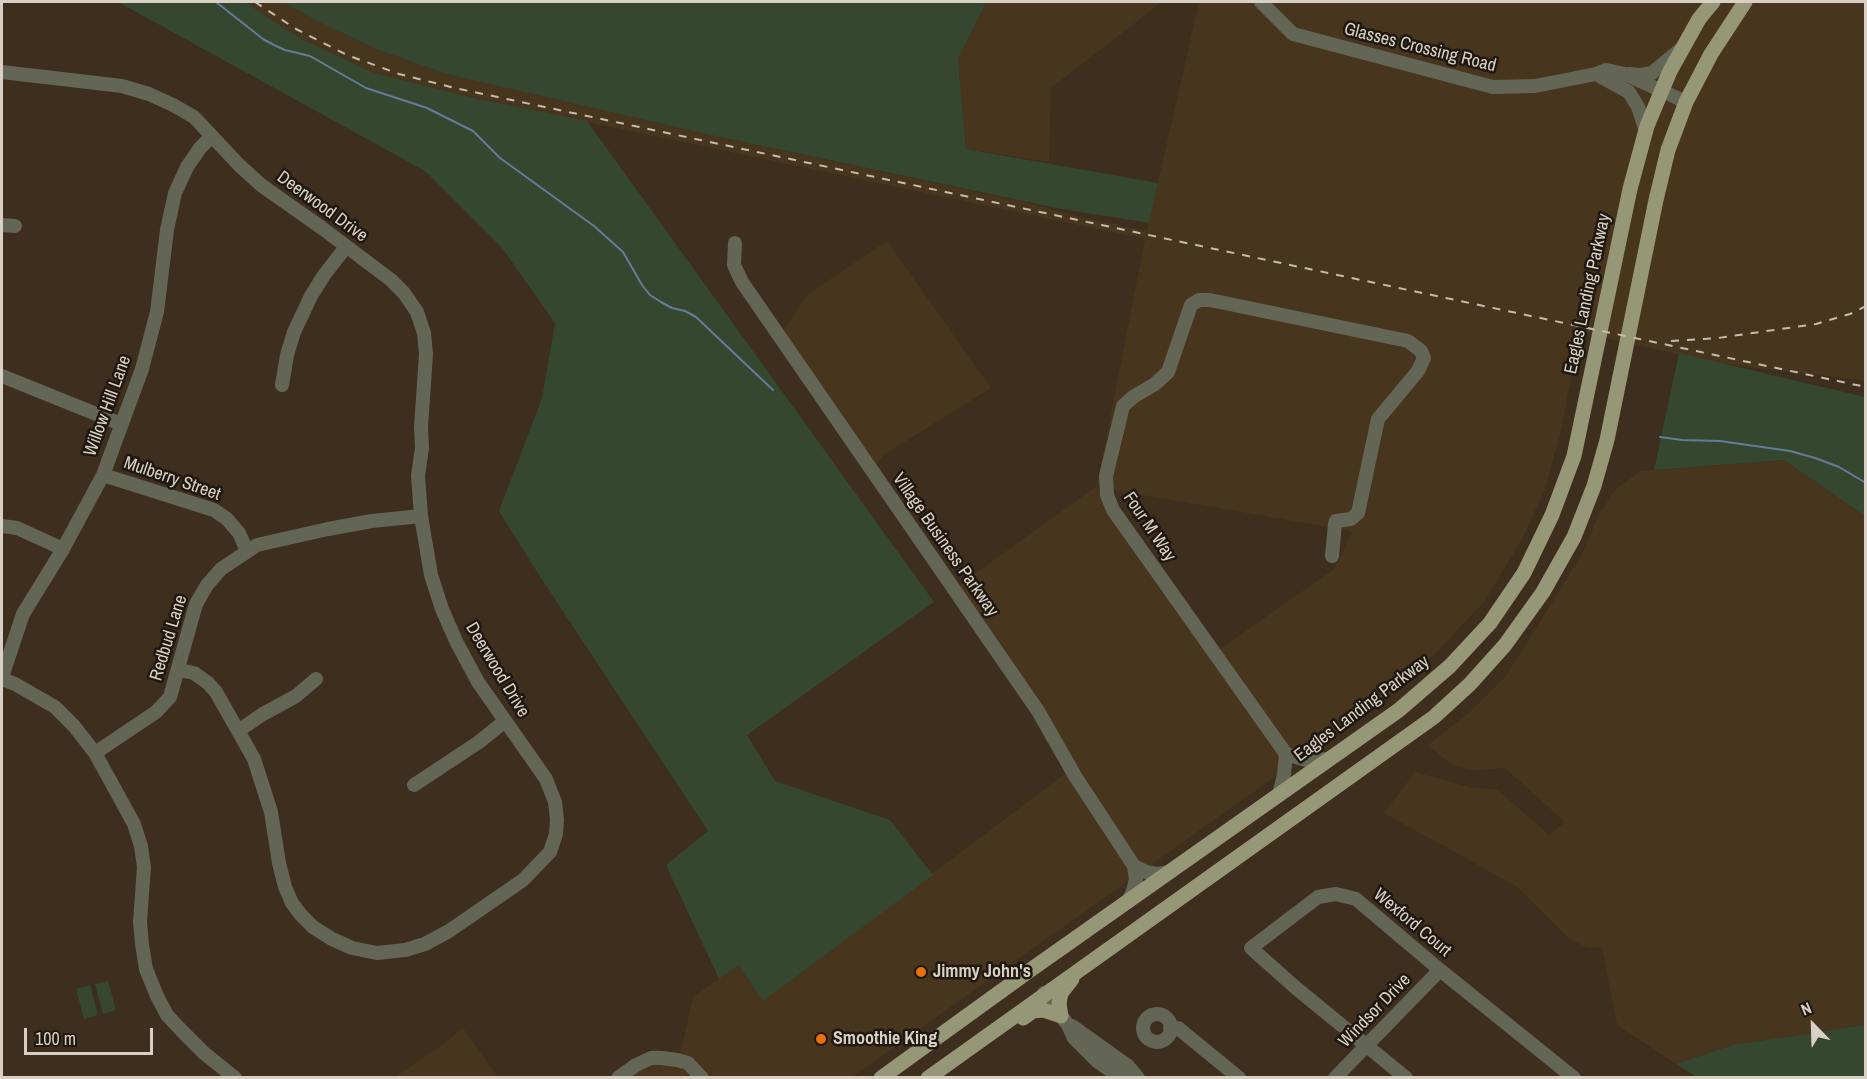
<!DOCTYPE html>
<html>
<head>
<meta charset="utf-8">
<style>
  body { margin:0 }
  #map { position:relative; width:1867px; height:1079px; overflow:hidden; background:#3d2e1d; font-family:"Archivo Narrow",sans-serif }
  canvas { display:block }
  .frame { position:absolute; inset:0; border:3px solid #d9d0c5; pointer-events:none }
  .north { position:absolute; left:1783px; top:995px; width:60px; height:60px; -webkit-text-stroke:4px #1e1810; paint-order:stroke; rotate:337deg; font-size:16px; font-weight:700; line-height:24px; text-align:center; color:#d9d0c5 }
  .north::after { content:''; display:block; margin:auto; width:21px; height:27px; background:#d9d0c5; clip-path:polygon(50% 0,100% 100%,50% 72%,0 100%) }
  .scale { position:absolute; left:24px; top:1028px; width:129px; height:27px; box-sizing:border-box; border:3px solid #d9d0c5; border-top:0; padding-left:8px; font-size:18px; line-height:21px; white-space:nowrap; color:#d9d0c5; -webkit-text-stroke:4px #1e1810; paint-order:stroke }
</style>
</head>
<body>
<div id="map">
<canvas width="1867" height="1079"></canvas>
<div class="frame"></div>
<div class="north">N</div>
<div class="scale">100 m</div>
</div>
<script>
const g = document.querySelector('canvas').getContext('2d');
g.lineJoin = 'round';
function fillPath(path, color) { g.fillStyle = color; g.fill(path, 'evenodd'); }
const toPath = rows => new Path2D(rows.map(r => 'M' + r).join(''));
function trace(path, color, width, dash) { g.strokeStyle = color; g.lineWidth = width; g.lineCap = dash ? 'butt' : 'round'; g.setLineDash(dash || []); g.stroke(path); }
function drawText(font, color, halo, rows, align = 'center') {
  g.font = font + ' "Archivo Narrow",sans-serif'; g.lineWidth = 5; g.setLineDash([]); g.textBaseline = 'middle'; g.strokeStyle = halo; g.fillStyle = color; for (const [text, x, y, turn = 0] of rows) {
    g.save(); g.translate(x, y); g.rotate((+turn || 0) * Math.PI / 180); g.textAlign = isNaN(turn) ? turn : align; if (halo) g.strokeText(text, 0, 0); g.fillText(text, 0, 0); g.restore();
  }
}
fillPath(toPath([
  [246,2,283,2,319,22,376,49,446,74,706,134,1029,203,1081,217,1147,231,1199,2,1865,2,1865,381,1718,363,1579,332,1562,427,1545,489,1522,539,1484,602,1435,654,1402,683,1269,781,852,1077,612,1077,654,1048,680,1056,693,997,739,965,764,1000,1074,767,948,593,1097,486,1145,239,478,99,374,73,302,39,261,13],
  [1097,487,1351,531,1352,532,1334,569,1213,654],
  [982,2,1162,2,1051,88,1049,162,966,149,958,58,985,5],
  [887,241,991,388,885,454,868,473,784,330,807,295],
  [1784,460,1865,516,1865,1025,1732,1045,1676,1064,1617,1025,1602,947,1588,948,1570,939,1516,886,1384,813,1415,772,1472,788,1497,789,1549,835,1565,822,1505,768,1476,770,1453,766,1428,745,1471,711,1506,676,1560,590,1584,550,1599,514,1617,488,1641,471],
  [463,1028,498,1077,395,1077,439,1047]
]), '#48351d');
fillPath(toPath([
  [118,2,246,2,261,13,302,39,374,73,478,99,587,121,934,602,747,735,775,781,890,820,933,875,763,1001,739,965,719,979,666,865,708,831,539,575,499,511,542,398,555,323,502,248,425,171],
  [283,2,982,2,985,5,958,59,966,149,1158,183,1149,223,1056,208,706,134,446,74,376,49,319,22],
  [1679,353,1865,397,1865,516,1784,460,1654,470],
  [108,981,116,1010,103,1014,95,984],
  [90,985,98,1015,84,1019,76,989],
  [1865,1025,1865,1077,1697,1077,1676,1064,1732,1045]
]), '#35472f');
trace(toPath([
  [216,2,263,39,274,45,285,50,310,56,366,88,427,108,473,131,500,158,594,226,613,243,623,252,642,285,650,295,661,302,672,308,685,311,696,317,773,390],
  [1660,437,1682,440,1720,441,1790,451,1815,458,1839,467,1866,483]
]), '#647c9a', 2);
trace(toPath([
  [1261,2,1293,34,1493,87,1535,86,1596,74,1606,70,1625,74,1686,102],
  [2,72,122,86,149,94,173,105,194,117,239,165,261,185,322,228,391,280,404,293,417,312,424,333,426,354,421,427,422,448,418,476,421,516,431,575,442,609,457,643,478,682,546,779,555,802,557,819,556,834,550,852,523,880,449,931,425,944,405,950,377,953,352,948,332,939,313,927,301,915,292,903,285,887,279,863,271,812,254,759,216,692,208,683,194,673,179,670],
  [1596,74,1629,92,1638,107,1646,131],
  [1629,74,1641,75,1652,73,1680,50],
  [2,225,15,226],
  [735,243,734,265,742,282,1038,711,1075,776,1134,866,1136,879,1133,891,1128,902],
  [2,376,121,424],
  [282,385,287,355,294,332,311,296,324,275,346,247],
  [103,475,214,510,227,519,239,533,247,551],
  [2,526,17,528,63,549],
  [2,677,23,614,63,549,103,475,142,369,157,312,167,230,175,193,187,167,200,148,212,136],
  [2,679,15,684,55,707,74,726,95,753,134,824,141,846,144,867,140,922,142,944,146,969,157,996,167,1015,181,1030,204,1053,235,1078],
  [238,731,263,714,296,696,316,679],
  [95,753,156,712,170,697,196,604,207,585,221,569,257,545,328,529,372,521,421,516],
  [1329,759,1306,760,1286,754,1113,510,1107,495,1106,476,1123,406,1133,397,1155,384,1168,372,1191,305,1199,300,1210,300,1408,341,1421,351,1424,358,1418,371,1378,419,1358,513,1351,519,1336,521,1335,524,1332,556],
  [414,785,479,742,505,721],
  [1279,795,1284,775,1286,754],
  [1134,866,1146,872,1158,874,1170,872],
  [1044,993,1068,1025,1074,1038,1097,1061,1121,1078],
  '1143 1028a14 14 0 1 1 28 0a14 14 0 1 1-28 0Z',
  [1068,1025,1072,1026,1128,1066,1138,1078],
  [1170,1028,1178,1028,1239,1078],
  [618,1078,636,1065,651,1058,662,1058,677,1060,688,1063,702,1078],
  [1335,1078,1440,970],
  [1406,1078,1296,988,1251,948,1318,897,1336,894,1356,899,1440,970,1574,1078]
]), '#636555', 14);
trace(toPath([
  [1061,1016,1059,1004,1061,993,1072,979],
  [1023,1018,1033,1011,1043,1010,1061,1016],
  [881,1078,1029,971,1399,710,1450,666,1490,623,1524,573,1552,515,1574,456,1630,189,1647,126,1670,71,1699,19,1713,2],
  [928,1078,1434,717,1470,684,1505,645,1543,592,1574,537,1594,486,1607,440,1656,200,1668,150,1686,102,1711,54,1745,2]
]), '#959776', 15);
trace(toPath([
  [255,2,296,29,347,55,399,74,455,88,1866,387],
  [1671,341,1718,338,1816,324,1850,314,1866,306]
]), '#c5bbb0', 2, [8, 8]);
for (const [x, y, r, color] of [
  [921,972,6,"#e8710a"],
  [821,1039,6,"#e8710a"]
]) { const dot = new Path2D(); dot.arc(x, y, r, 0, 2 * Math.PI); g.fillStyle = color; g.fill(dot); trace(dot, '#1e1810', 2); }
drawText('18px', '#d9d0c5', '#1e1810', [
  ["Glasses Crossing Road",1420,48,14],
  ["Deerwood Drive",322,207,36],
  ["Eagles Landing Parkway",1588,294,-78],
  ["Willow Hill Lane",108,406,-70],
  ["Mulberry Street",172,479,19],
  ["Four M Way",1149,527,56],
  ["Village Business Parkway",945,545,55],
  ["Redbud Lane",169,638,-73],
  ["Deerwood Drive",497,670,59],
  ["Eagles Landing Parkway",1362,709,-37],
  ["Wexford Court",1412,923,40],
  ["Windsor Drive",1375,1011,-46]
]);
drawText('bold 18px', '#d9d0c5', '#1e1810', [
  ["Jimmy John's",933,972],
  ["Smoothie King",833,1039]
], 'left');
</script>
</body>
</html>
